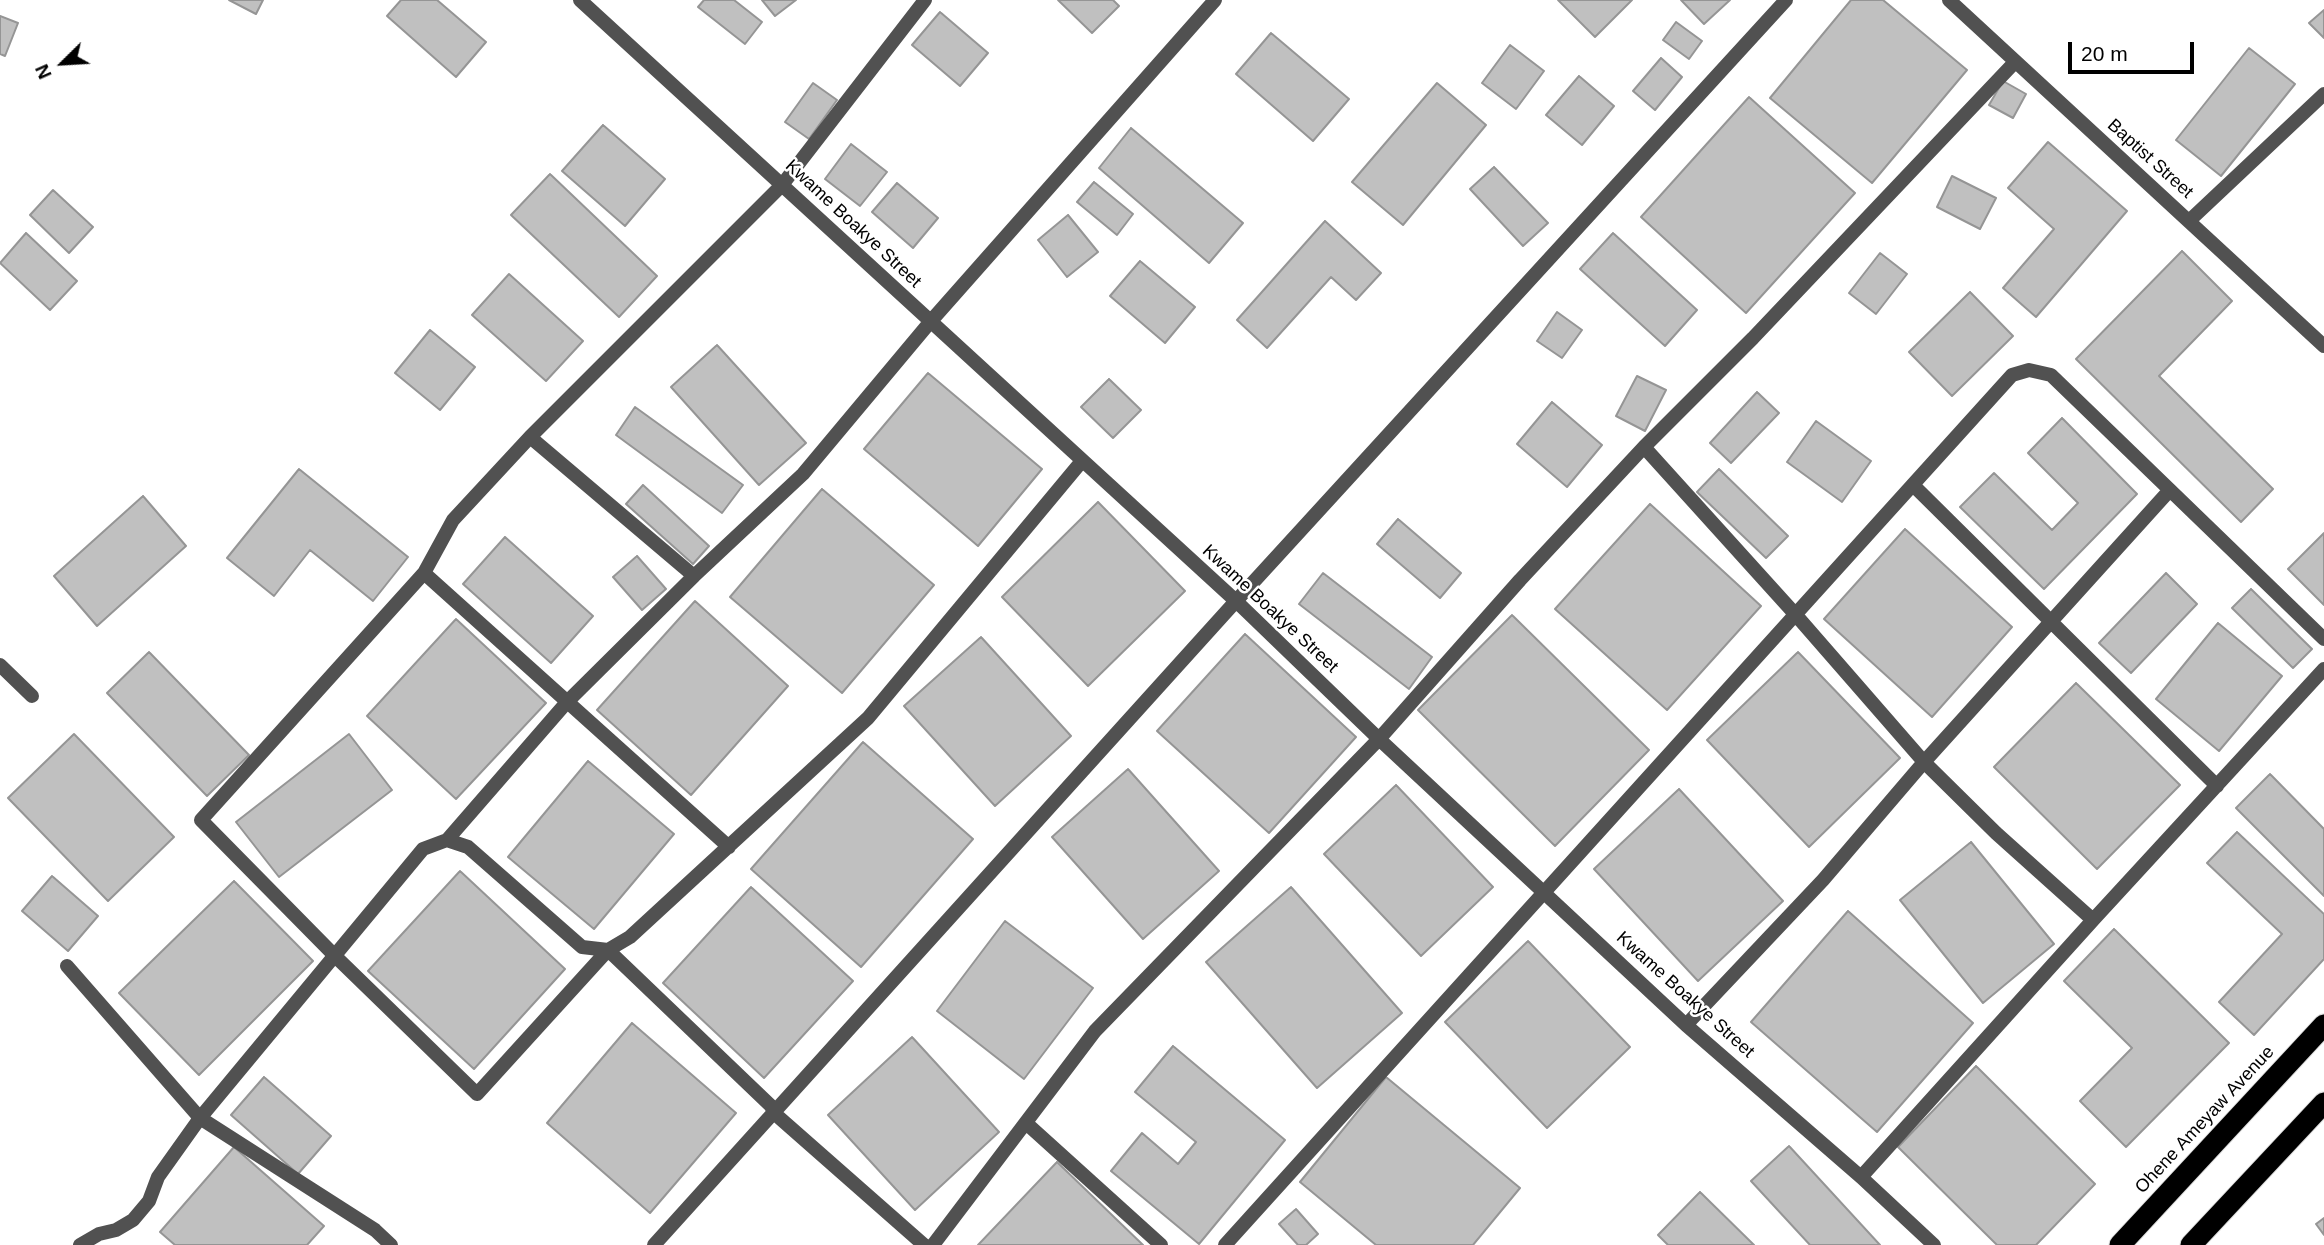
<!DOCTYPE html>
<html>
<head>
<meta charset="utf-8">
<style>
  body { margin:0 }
  #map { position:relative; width:2324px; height:1245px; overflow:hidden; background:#fff; font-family:Helvetica,sans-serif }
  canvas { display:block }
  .north { position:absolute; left:28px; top:28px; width:70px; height:70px; -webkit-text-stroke:5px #fff; paint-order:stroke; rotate:246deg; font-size:19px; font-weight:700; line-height:28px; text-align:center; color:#000 }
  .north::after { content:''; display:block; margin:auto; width:24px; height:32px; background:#000; clip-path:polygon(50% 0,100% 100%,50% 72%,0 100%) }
  .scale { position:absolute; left:2068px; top:42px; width:126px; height:32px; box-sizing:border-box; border:4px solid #000; border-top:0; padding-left:9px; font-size:21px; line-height:24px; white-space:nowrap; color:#000; -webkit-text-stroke:5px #fff; paint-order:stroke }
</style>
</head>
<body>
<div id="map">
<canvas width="2324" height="1245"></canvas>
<div class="north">N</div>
<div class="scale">20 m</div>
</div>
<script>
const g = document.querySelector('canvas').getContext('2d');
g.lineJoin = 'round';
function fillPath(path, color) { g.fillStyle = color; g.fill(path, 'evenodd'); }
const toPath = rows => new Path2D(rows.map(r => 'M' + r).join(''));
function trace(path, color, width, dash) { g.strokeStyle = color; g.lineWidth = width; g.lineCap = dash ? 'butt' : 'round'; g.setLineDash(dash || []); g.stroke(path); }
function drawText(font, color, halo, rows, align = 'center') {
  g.font = font + ' Helvetica,sans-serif'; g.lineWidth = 5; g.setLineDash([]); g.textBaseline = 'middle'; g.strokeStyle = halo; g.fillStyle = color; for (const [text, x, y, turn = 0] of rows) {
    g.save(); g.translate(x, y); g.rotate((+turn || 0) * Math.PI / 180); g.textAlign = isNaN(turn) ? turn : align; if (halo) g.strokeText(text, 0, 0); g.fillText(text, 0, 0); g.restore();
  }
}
const building = toPath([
  [229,0,263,0,256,14,229,0],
  [401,0,437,0,486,42,456,77,387,16,401,0],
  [704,0,734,0,762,22,745,44,698,7,704,0],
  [762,0,796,0,775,16,762,0],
  [1058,0,1113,0,1119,6,1092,33,1058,0],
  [1558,0,1632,0,1595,37,1558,0],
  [1681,0,1730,0,1704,24,1681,0],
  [1851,0,1883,0,1967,70,1872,183,1770,98,1851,0],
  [2324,10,2324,38,2309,23,2324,10],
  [940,12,988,53,960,86,912,45,940,12],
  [0,16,18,23,5,56,0,54,0,16],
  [1676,22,1702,41,1689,59,1663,40,1676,22],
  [1271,33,1349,99,1313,141,1236,74,1271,33],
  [1510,45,1544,71,1516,109,1482,83,1510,45],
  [2249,48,2295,84,2221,176,2176,140,2249,48],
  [1661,58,1682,77,1655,110,1633,91,1661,58],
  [1579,76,1614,106,1582,145,1546,115,1579,76],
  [2003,81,2026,94,2013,118,1989,105,2003,81],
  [813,83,837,100,809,139,785,122,813,83],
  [1437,83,1486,125,1403,225,1352,182,1437,83],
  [1749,97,1855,193,1746,313,1641,217,1749,97],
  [603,125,665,179,625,226,562,171,603,125],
  [1131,128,1243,223,1209,263,1099,168,1131,128],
  [2048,142,2127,211,2036,317,2003,288,2054,229,2008,188,2048,142],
  [851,144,887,172,860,206,825,179,851,144],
  [1494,167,1548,223,1523,246,1470,189,1494,167],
  [550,174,657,276,619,317,511,215,550,174],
  [1952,176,1996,198,1980,229,1937,207,1952,176],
  [1094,182,1133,214,1117,235,1077,202,1094,182],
  [897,183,938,218,913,248,872,212,897,183],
  [53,190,93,227,69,253,30,215,53,190],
  [1068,215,1098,252,1067,277,1038,240,1068,215],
  [1325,221,1381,273,1356,300,1331,277,1267,348,1237,320,1325,221],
  [26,233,77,281,50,310,0,263,26,233],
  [1613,233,1697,310,1665,346,1580,269,1613,233],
  [2182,251,2232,301,2159,376,2273,489,2241,522,2076,359,2182,251],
  [1880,253,1907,274,1876,314,1849,293,1880,253],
  [1140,261,1195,307,1165,343,1110,296,1140,261],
  [509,274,583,341,546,381,472,315,509,274],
  [1970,292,2013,336,1952,396,1909,352,1970,292],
  [1557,312,1582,330,1562,358,1537,341,1557,312],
  [430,330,475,367,440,410,395,373,430,330],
  [717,345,806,443,759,485,671,387,717,345],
  [928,373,1042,469,978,546,864,449,928,373],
  [1637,376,1666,390,1645,431,1616,416,1637,376],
  [1109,379,1141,410,1113,438,1081,407,1109,379],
  [1757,392,1779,413,1731,463,1710,443,1757,392],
  [1552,402,1602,445,1567,487,1517,444,1552,402],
  [635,407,743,485,722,513,616,435,635,407],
  [2062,418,2137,494,2044,589,1960,507,1994,473,2052,530,2078,503,2028,453,2062,418],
  [1816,421,1871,461,1842,502,1787,462,1816,421],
  [299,469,408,557,373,601,310,550,274,596,227,558,299,469],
  [1719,469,1788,536,1766,558,1697,492,1719,469],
  [643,485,709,546,693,564,626,504,643,485],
  [822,489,934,585,842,693,730,597,822,489],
  [143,496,186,546,97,626,54,576,143,496],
  [1098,502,1185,591,1088,686,1002,597,1098,502],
  [1650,504,1761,606,1667,710,1555,609,1650,504],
  [1398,519,1461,573,1440,598,1377,544,1398,519],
  [1905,529,2012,627,1932,717,1824,619,1905,529],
  [2324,533,2324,605,2288,569,2324,533],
  [505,537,593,616,551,663,463,584,505,537],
  [637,556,666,589,642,610,613,577,637,556],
  [1323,573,1432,657,1409,689,1299,604,1323,573],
  [2166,573,2197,604,2131,673,2099,643,2166,573],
  [2251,589,2312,649,2293,668,2232,608,2251,589],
  [695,601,788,686,691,795,597,710,695,601],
  [1512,615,1649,750,1555,846,1418,710,1512,615],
  [456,619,546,703,456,799,367,716,456,619],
  [2218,623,2282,676,2219,751,2156,699,2218,623],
  [1245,634,1356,737,1269,833,1157,731,1245,634],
  [981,637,1071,736,995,806,904,706,981,637],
  [149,652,249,755,207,796,107,693,149,652],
  [1798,652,1900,758,1809,847,1707,740,1798,652],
  [2076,683,2180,785,2097,869,1994,767,2076,683],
  [74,734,174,837,108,901,8,798,74,734],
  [349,734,392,790,279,877,236,822,349,734],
  [863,742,973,839,861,967,751,869,863,742],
  [588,761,674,834,594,929,508,857,588,761],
  [1128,769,1219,871,1143,939,1052,837,1128,769],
  [2270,774,2324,829,2324,896,2236,808,2270,774],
  [1396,785,1493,887,1421,956,1324,854,1396,785],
  [1679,789,1783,901,1698,981,1594,869,1679,789],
  [2237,832,2324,914,2324,959,2254,1035,2219,1002,2282,934,2207,863,2237,832],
  [1971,842,2054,944,1983,1003,1900,900,1971,842],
  [460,871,565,969,474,1069,368,971,460,871],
  [52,876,98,916,68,951,22,911,52,876],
  [234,881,313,961,199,1075,119,993,234,881],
  [751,887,853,981,764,1078,663,983,751,887],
  [1291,887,1402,1013,1317,1088,1206,962,1291,887],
  [1848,911,1973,1023,1877,1132,1751,1022,1848,911],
  [1005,921,1093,988,1024,1079,937,1011,1005,921],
  [2114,929,2229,1043,2126,1147,2080,1101,2132,1048,2064,981,2114,929],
  [1528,941,1630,1047,1547,1128,1445,1022,1528,941],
  [632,1023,736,1113,650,1213,547,1123,632,1023],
  [912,1037,999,1132,915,1210,828,1115,912,1037],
  [1173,1046,1285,1140,1199,1244,1111,1171,1142,1133,1178,1164,1196,1142,1135,1092,1173,1046],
  [1976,1066,2095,1184,2036,1245,1997,1245,1898,1147,1976,1066],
  [264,1077,331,1136,298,1174,231,1115,264,1077],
  [1386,1077,1520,1188,1473,1245,1376,1245,1300,1182,1386,1077],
  [1789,1146,1880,1245,1810,1245,1751,1181,1789,1146],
  [234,1147,324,1226,307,1245,175,1245,160,1232,234,1147],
  [1057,1162,1143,1245,978,1245,1057,1162],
  [1700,1192,1754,1245,1668,1245,1658,1235,1700,1192],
  [1296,1209,1318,1234,1306,1245,1298,1245,1279,1224,1296,1209],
  [2324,1218,2324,1235,2316,1224,2324,1218]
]);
fillPath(building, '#c0c0c0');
trace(building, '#959595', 2);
const highway = toPath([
  [2120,1245,2324,1025],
  [2191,1245,2324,1103]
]);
trace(highway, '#dbdbdb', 23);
trace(toPath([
  [580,0,1236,601,1379,739,1686,1025,1861,1177,1934,1245],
  [1949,0,2324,346],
  [2189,221,2324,94],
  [530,437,694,576],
  [1644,447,1795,614,1924,762,1996,833,2093,920,2324,669],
  [1913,485,2217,786],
  [424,573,729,847],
  [0,665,32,696],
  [447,840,567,702,694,576,803,474,931,321,1215,0],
  [67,966,200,1118,375,1230,391,1245],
  [1686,1025,1823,880,1924,762,2169,491],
  [1026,1123,1161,1245],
  [1861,1177,2093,920],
  [80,1245,99,1234,116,1230,133,1220,149,1201,158,1177,200,1118,423,849,447,840,468,847,582,947,608,950,630,937,868,718,1082,461],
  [654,1245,1236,601,1786,0],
  [924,1245,774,1113,771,1106,608,950,477,1094,335,956,201,820,424,573,453,520,530,437,782,185,925,0],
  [933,1245,1095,1031,1379,739,1520,580,1644,447,1753,338,2015,62],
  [1225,1245,2012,375,2029,370,2051,375,2324,639]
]), '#515151', 14);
trace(highway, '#000', 21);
drawText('18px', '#000', '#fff', [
  ["Baptist Street",2150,159,42],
  ["Kwame Boakye Street",853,224,43],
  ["Kwame Boakye Street",1270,609,43],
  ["Kwame Boakye Street",1685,995,42],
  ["Ohene Ameyaw Avenue",2205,1120,-47]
]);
</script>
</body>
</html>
